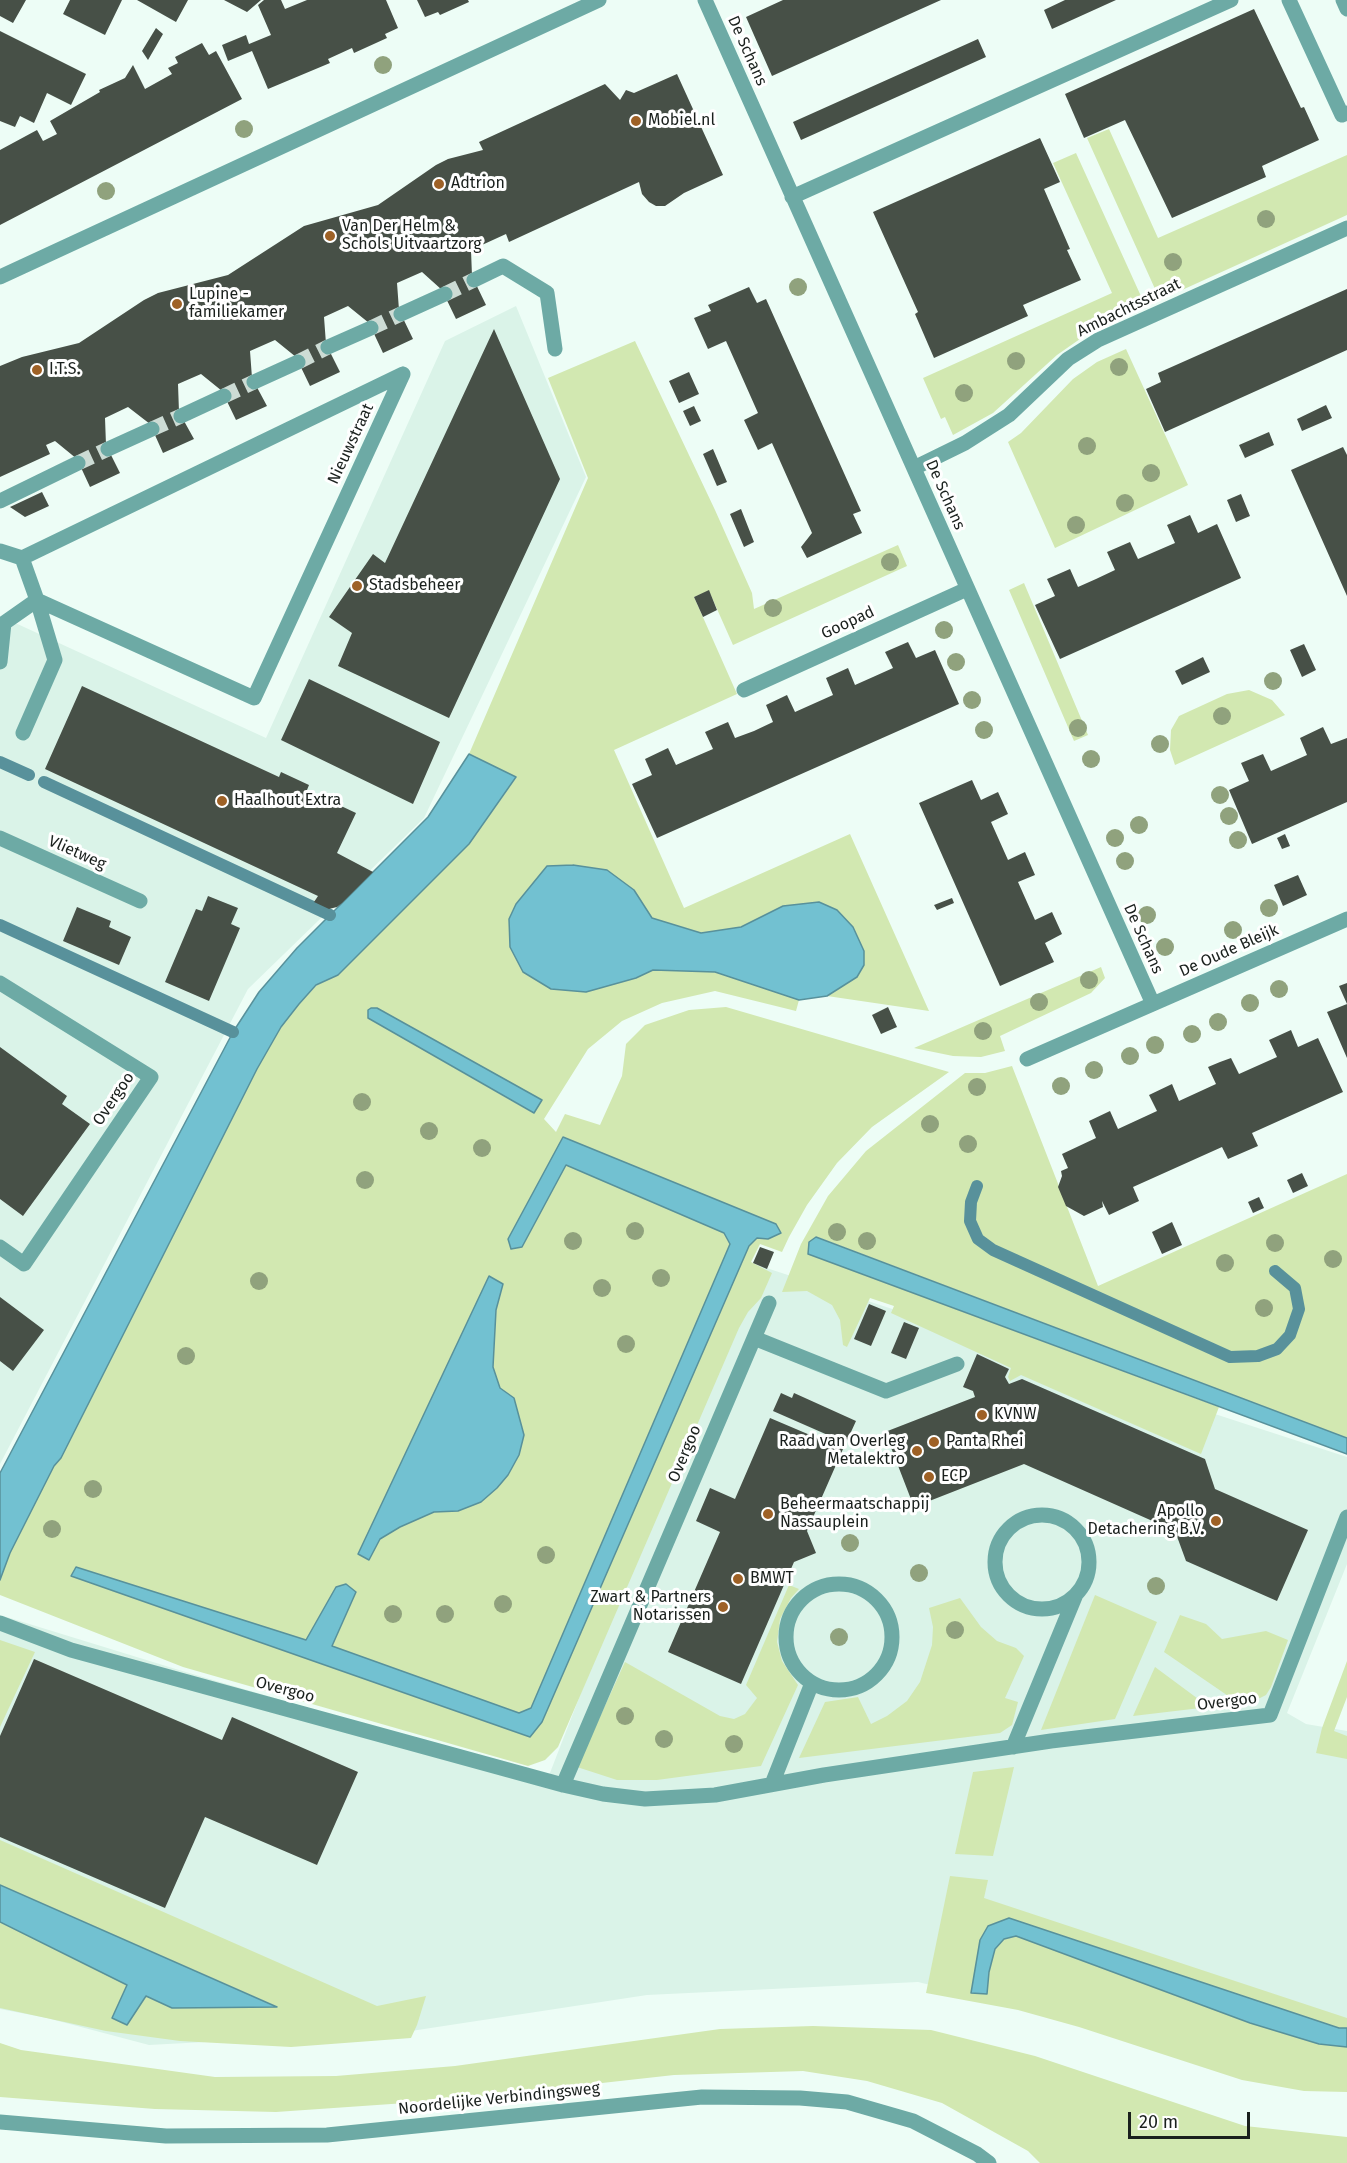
<!DOCTYPE html>
<html>
<head>
<meta charset="utf-8">
<style>
  body { margin:0 }
  #map { position:relative; width:1347px; height:2163px; overflow:hidden; background:#edfdf6; font-family:"Fira Sans",sans-serif }
  canvas { display:block }
  .scale { position:absolute; left:1128px; top:2112px; width:122px; height:27px; box-sizing:border-box; border:3px solid #1a201d; border-top:0; padding-left:8px; font-size:18px; line-height:21px; white-space:nowrap; color:#1a201d; -webkit-text-stroke:4px #fff; paint-order:stroke }
</style>
</head>
<body>
<div id="map">
<canvas width="1347" height="2163"></canvas>
<div class="scale">20 m</div>
</div>
<script>
const g = document.querySelector('canvas').getContext('2d');
g.lineJoin = 'round';
function fillPath(path, color) { g.fillStyle = color; g.fill(path, 'evenodd'); }
const toPath = rows => new Path2D(rows.map(r => 'M' + r).join(''));
function trace(path, color, width, dash) { g.strokeStyle = color; g.lineWidth = width; g.lineCap = dash ? 'butt' : 'round'; g.setLineDash(dash || []); g.stroke(path); }
function drawText(font, color, halo, rows, align = 'center') {
  g.font = font + ' "Fira Sans",sans-serif'; g.lineWidth = 6; g.setLineDash([]); g.textBaseline = 'middle'; g.strokeStyle = halo; g.fillStyle = color; for (const [text, x, y, turn = 0] of rows) {
    g.save(); g.translate(x, y); g.rotate((+turn || 0) * Math.PI / 180); g.textAlign = isNaN(turn) ? turn : align; if (halo) g.strokeText(text, 0, 0); g.fillText(text, 0, 0); g.restore();
  }
}
fillPath(toPath([
  [516,306,586,477,424,818,248,989,0,1464,0,616,266,738,445,341],
  [748,1262,1347,1457,1347,1564,1287,1713,1306,1724,1347,1731,1347,2086,918,1982,647,1995,411,2031,149,2045,47,2018,0,2009,0,1615,179,1670,548,1778]
]), '#daf3e8');
fillPath(toPath([
  [1109,129,1158,238,1347,155,1347,215,1160,300,1087,138],
  [1076,153,1145,305,1090,332,1057,355,993,413,953,435,945,417,941,419,923,378,1112,293,1053,163],
  [635,341,715,510,752,593,754,609,898,545,907,566,733,645,709,591,694,597,737,694,614,750,684,908,850,834,929,1011,827,996,857,977,864,951,852,927,837,910,783,906,741,927,701,933,652,918,634,890,516,904,509,919,510,947,636,978,653,970,715,972,799,1000,796,1011,715,991,662,1003,622,1021,588,1049,544,1119,556,1132,565,1114,600,1125,622,1076,626,1044,645,1025,689,1010,726,1007,949,1072,872,1127,837,1163,807,1205,789,1237,782,1252,760,1244,751,1262,772,1273,761,1298,748,1312,739,1328,558,1747,545,1760,528,1766,183,1667,0,1595,0,1580,10,1553,54,1466,61,1458,257,1069,281,1027,299,1004,317,985,338,975,469,844,516,778,469,754,588,478,548,378],
  [368,1010,541,1099,542,1100,533,1113,368,1018],
  [563,1137,768,1239,757,1238,749,1246,542,1721,76,1567,306,1640,336,1587,355,1592,331,1646,519,1713,531,1708,730,1244,724,1233,657,1201,566,1165,522,1247],
  [489,1277,503,1284,496,1310,493,1367,500,1388,514,1398,524,1435,519,1455,508,1475,458,1511,434,1512,400,1527,380,1539,369,1560,358,1554],
  [1126,349,1188,485,1055,548,1008,442,1021,433,1073,379,1097,362],
  [1024,583,1088,735,1074,741,1009,590],
  [1249,690,1272,700,1285,715,1175,765,1170,750,1171,730,1179,716,1227,694],
  [1101,967,1105,978,1091,993,1000,1036,1005,1051,981,1057,953,1056,914,1048],
  [1012,1066,1098,1286,1347,1174,1347,1438,817,1237,808,1254,1219,1407,1201,1454,1021,1375,1010,1381,1008,1377,1011,1368,891,1313,894,1306,870,1298,847,1347,843,1345,840,1320,832,1305,807,1291,782,1292,801,1244,828,1196,866,1151,965,1073,985,1073],
  [789,1585,799,1589,791,1598,780,1619,777,1642,782,1661,798,1685,761,1766,657,1780,617,1780,577,1767,625,1662,720,1716,734,1719,745,1714,757,1698,746,1685],
  [1095,1595,1157,1622,1115,1719,1041,1730],
  [960,1598,981,1627,997,1641,1016,1648,1024,1656,1005,1698,1018,1702,1012,1725,1000,1733,799,1758,825,1702,858,1697,871,1724,887,1716,907,1701,920,1682,932,1645,933,1627,929,1608],
  [1180,1615,1206,1624,1222,1639,1266,1631,1288,1640,1271,1687,1266,1695,1260,1698,1237,1702,1164,1652],
  [0,1640,35,1652,0,1727],
  [1347,1661,1347,1697,1334,1731,1347,1736,1347,1759,1316,1753,1322,1728],
  [1155,1667,1209,1707,1133,1716],
  [1014,1767,993,1856,955,1854,973,1772],
  [0,1840,377,2006,426,1996,417,2025,411,2038,291,2047,180,2041,106,2031,0,2008,0,1922,127,1985,112,2018,127,2025,146,1996,172,2008,276,2006,0,1885],
  [950,1876,988,1880,984,1898,1347,2018,1347,2028,1339,2028,988,1926,987,1994,989,1972,995,1949,1004,1939,1016,1936,1250,2023,1319,2044,1347,2047,1347,2092,1304,2091,1242,2080,1079,2027,1018,2010,926,1993],
  [813,2026,931,2030,1035,2056,1245,2126,1347,2137,1347,2163,1040,2163,1028,2151,942,2103,867,2081,803,2071,674,2075,449,2100,276,2112,155,2109,0,2097,0,2043,21,2050,215,2077,336,2076,455,2066,720,2029]
]), '#d2e8b1');
const water = toPath([
  [469,754,516,777,469,844,338,975,316,985,299,1004,281,1027,257,1069,61,1458,54,1466,10,1553,0,1580,0,1473,233,1032,259,992,297,948,428,817,469,754],
  [573,865,607,870,634,890,652,918,701,933,741,927,783,906,819,902,837,910,853,927,864,951,864,965,857,977,827,996,799,1000,715,972,653,970,636,978,586,992,551,989,523,972,510,947,509,919,516,904,547,866,573,865],
  [371,1008,377,1008,542,1100,534,1113,368,1018,368,1010,371,1008],
  [563,1137,776,1224,781,1233,768,1239,757,1238,749,1246,542,1722,530,1737,71,1576,76,1567,306,1640,336,1587,346,1584,356,1592,332,1646,519,1713,531,1708,730,1244,724,1233,566,1165,522,1247,511,1249,508,1239,563,1137],
  [816,1237,1347,1438,1347,1454,808,1254,809,1242,816,1237],
  [489,1276,503,1284,496,1310,493,1367,500,1388,514,1398,524,1435,519,1455,508,1475,497,1488,481,1502,458,1511,434,1512,400,1527,380,1539,369,1560,358,1554,489,1276],
  [0,1885,277,2007,172,2008,146,1996,127,2025,112,2018,127,1985,0,1922,0,1885],
  [1009,1918,1339,2028,1347,2028,1347,2047,1319,2044,1250,2023,1016,1936,1004,1939,995,1949,989,1972,987,1994,971,1993,980,1940,988,1926,1009,1918]
]);
fillPath(water, '#72c1d1');
trace(water, '#58919b', 1.5);
trace(toPath([
  [0,762,29,775],
  [44,782,330,915],
  [0,925,233,1032],
  [977,1186,971,1202,970,1221,978,1239,993,1250,1230,1357,1258,1356,1277,1349,1290,1335,1299,1309,1295,1288,1275,1271]
]), '#58919b', 12);
fillPath(toPath([
  [0,0,26,0,13,23,0,16],
  [70,0,122,0,105,35,63,14],
  [137,0,188,0,176,22],
  [224,0,261,0,247,12],
  [264,0,281,0,285,9,307,0,386,0,398,28,385,34,387,38,354,53,352,48,328,59,330,63,268,89,252,51,228,61,222,45,246,35,249,44,271,35,258,5],
  [417,0,468,0,469,2,440,15,438,12,425,17],
  [783,0,941,0,772,76,746,17],
  [1065,0,1116,0,1052,29,1044,10],
  [1254,9,1301,108,1304,107,1319,140,1262,166,1266,177,1172,218,1125,120,1084,138,1065,94],
  [156,28,163,34,148,60,142,51],
  [0,31,86,74,71,105,47,93,34,123,20,116,15,127,0,121],
  [978,39,986,57,801,140,793,122],
  [202,43,209,55,216,51,242,99,0,225,0,150,37,130,43,141,57,134,50,121,100,92,99,90,125,78,133,65,145,89,172,74,168,68,178,63,175,57],
  [677,74,723,175,684,193,665,206,656,206,649,202,642,194,639,182,509,242,506,234,471,250,472,276,486,305,456,319,442,290,422,272,397,283,399,310,413,339,383,353,369,323,348,306,324,317,326,344,340,372,310,386,296,357,275,340,250,351,252,378,267,406,236,420,222,391,201,374,178,384,179,412,194,439,163,453,150,424,128,407,105,418,106,445,120,473,90,487,77,459,55,441,46,445,50,454,0,477,0,366,22,357,79,343,144,300,158,293,228,275,304,226,378,205,436,165,448,159,483,150,479,142,605,84,620,100,626,90,634,93],
  [1040,138,1060,182,1044,189,1070,249,1067,250,1081,280,1023,305,1028,316,934,358,915,314,918,312,873,212],
  [749,287,757,303,766,299,861,511,853,514,862,533,807,558,801,547,812,533,772,443,758,450,744,420,758,413,726,341,708,349,694,318,711,311,708,305],
  [1347,289,1347,350,1165,432,1146,389,1161,382,1158,373],
  [494,329,560,479,449,718,338,666,352,633,329,617,373,554,385,563],
  [689,372,699,394,679,403,669,381],
  [1326,405,1332,418,1302,431,1297,419],
  [694,406,701,421,690,426,683,411],
  [1269,432,1274,445,1245,458,1239,445],
  [1343,447,1347,455,1347,596,1291,470],
  [713,449,727,482,717,486,703,454],
  [42,492,49,506,25,517,10,507],
  [1241,494,1250,516,1236,522,1227,500],
  [741,509,754,542,744,547,730,514],
  [1190,515,1198,533,1217,524,1241,578,1060,659,1035,605,1055,596,1047,579,1070,569,1078,587,1096,579,1115,570,1107,552,1130,542,1138,559,1175,543,1167,525],
  [709,590,717,610,703,617,694,597],
  [908,642,916,658,935,650,959,704,657,838,632,784,652,775,645,759,668,748,676,765,713,749,705,732,728,722,735,738,754,731,773,722,766,705,787,695,795,712,833,695,826,678,848,668,855,685,873,677,893,668,885,652],
  [1304,644,1316,670,1302,677,1290,650],
  [1203,657,1210,672,1182,685,1175,671],
  [309,679,440,742,413,804,281,740],
  [82,686,279,777,281,772,309,785,307,790,356,813,337,853,373,872,342,903,337,907,329,909,314,902,318,896,45,769],
  [1323,727,1331,744,1347,738,1347,802,1252,844,1229,790,1249,781,1241,763,1263,754,1271,771,1307,755,1300,738],
  [972,780,981,800,998,792,1008,814,991,822,1008,860,1025,852,1035,875,1018,882,1035,920,1052,912,1062,934,1045,943,1054,962,1000,986,919,803],
  [1285,834,1290,846,1282,849,1277,838],
  [1298,875,1307,895,1283,906,1274,885],
  [208,896,238,908,231,924,240,928,209,1001,165,982,196,909,202,911],
  [952,898,954,903,937,910,934,905],
  [77,907,111,921,109,927,131,937,119,965,63,941],
  [1347,983,1347,1058,1327,1012,1347,1004,1339,986],
  [888,1007,897,1027,881,1034,872,1015],
  [1291,1030,1298,1047,1318,1038,1343,1092,1252,1133,1258,1146,1228,1159,1222,1147,1133,1187,1139,1201,1109,1215,1102,1201,1103,1207,1084,1216,1066,1206,1058,1187,1062,1176,1061,1171,1068,1168,1062,1154,1096,1138,1089,1121,1110,1111,1118,1129,1157,1111,1149,1095,1172,1084,1179,1101,1216,1084,1208,1067,1220,1062,1231,1058,1239,1074,1277,1057,1269,1040],
  [0,1047,67,1096,62,1104,90,1124,23,1216,0,1199],
  [1302,1173,1308,1186,1293,1193,1287,1180],
  [1259,1197,1264,1208,1253,1213,1248,1202],
  [1172,1222,1182,1245,1162,1254,1152,1232],
  [760,1247,774,1252,767,1269,753,1263],
  [0,1297,44,1330,13,1371,0,1361],
  [869,1304,886,1311,871,1346,854,1339],
  [904,1322,919,1328,906,1359,891,1353],
  [977,1354,1009,1369,1005,1377,1009,1384,1022,1379,1205,1459,1215,1489,1308,1530,1277,1601,1186,1561,1175,1531,1024,1464,914,1507,885,1432,975,1397,973,1391,963,1387],
  [781,1393,792,1398,794,1393,856,1421,846,1443,773,1411],
  [770,1418,843,1449,807,1531,816,1553,794,1562,741,1684,668,1652,720,1532,696,1521,710,1488,735,1499],
  [34,1659,222,1740,232,1717,358,1772,317,1865,205,1817,165,1908,0,1837,0,1736]
]), '#475047');
trace(toPath([
  [445,294,474,280],
  [371,328,401,314],
  [298,362,328,347],
  [224,396,254,382],
  [152,429,181,416],
  [78,463,108,449]
]), '#cddcd5', 15, [15, 8]);
trace(toPath([
  [705,0,1153,1004],
  [1289,0,1342,115,1347,113],
  [1343,0,1347,9],
  [792,197,1231,0],
  [0,277,599,0],
  [474,280,503,266,547,293,555,349],
  [401,314,445,294],
  [328,347,371,328],
  [254,382,298,362],
  [181,416,224,396],
  [108,449,152,429],
  [914,468,965,443,1009,415,1068,359,1098,340,1347,228],
  [0,501,78,463],
  [0,551,22,558,403,374],
  [22,558,37,600,254,698,403,374],
  [0,662,4,623,37,600,55,660,23,733],
  [744,690,967,589],
  [0,838,140,901],
  [0,983,151,1077,24,1264,0,1247],
  [1027,1059,1347,919],
  [754,1338,886,1391,957,1364],
  '995 1562a47 47 0 1 1 94 0a47 47 0 1 1-94 0Z',
  '786 1637a53 53 0 1 1 106 0a53 53 0 1 1-106 0Z',
  [0,1623,71,1650,563,1785,603,1794,645,1799,715,1795,824,1775,1051,1741,1270,1715,1347,1517],
  [1013,1747,1075,1597],
  [772,1784,812,1683],
  [563,1785,769,1303],
  [0,2122,166,2136,327,2135,702,2097,800,2098,847,2102,913,2121,977,2154,989,2163]
]), '#6daaa5', 15);
g.fillStyle = '#90a27d';
for (const [x, y] of [
  [383,65],
  [244,129],
  [106,191],
  [1266,219],
  [1173,262],
  [798,287],
  [1016,361],
  [1119,367],
  [964,393],
  [1087,446],
  [1151,473],
  [1125,503],
  [1076,525],
  [890,562],
  [773,608],
  [944,630],
  [956,662],
  [1273,681],
  [972,700],
  [1222,716],
  [1078,728],
  [984,730],
  [1160,744],
  [1091,759],
  [1220,795],
  [1229,816],
  [1139,825],
  [1115,838],
  [1238,840],
  [1125,861],
  [1269,908],
  [1147,915],
  [1233,930],
  [1165,947],
  [1089,980],
  [1279,989],
  [1039,1002],
  [1250,1003],
  [1218,1022],
  [983,1031],
  [1192,1034],
  [1155,1045],
  [1130,1056],
  [1094,1070],
  [1061,1086],
  [977,1087],
  [362,1102],
  [930,1124],
  [429,1131],
  [968,1144],
  [482,1148],
  [365,1180],
  [635,1231],
  [837,1232],
  [573,1241],
  [867,1241],
  [1275,1243],
  [1333,1259],
  [1225,1263],
  [661,1278],
  [259,1281],
  [602,1288],
  [1264,1308],
  [626,1344],
  [186,1356],
  [93,1489],
  [52,1529],
  [850,1543],
  [546,1555],
  [919,1573],
  [1156,1586],
  [503,1604],
  [393,1614],
  [445,1614],
  [955,1630],
  [839,1637],
  [625,1716],
  [664,1739],
  [734,1744]
]) { g.beginPath(); g.arc(x, y, 9, 0, 2 * Math.PI); g.fill(); }
for (const [x, y, r, color] of [
  [636,121,6,"#9e6126"],
  [439,184,6,"#9e6126"],
  [330,236,6,"#9e6126"],
  [177,304,6,"#9e6126"],
  [37,370,6,"#9e6126"],
  [357,586,6,"#9e6126"],
  [222,801,6,"#9e6126"],
  [982,1415,6,"#9e6126"],
  [934,1442,6,"#9e6126"],
  [917,1451,6,"#9e6126"],
  [929,1477,6,"#9e6126"],
  [768,1514,6,"#9e6126"],
  [1216,1521,6,"#9e6126"],
  [738,1579,6,"#9e6126"],
  [723,1607,6,"#9e6126"]
]) { const dot = new Path2D(); dot.arc(x, y, r, 0, 2 * Math.PI); g.fillStyle = color; g.fill(dot); trace(dot, '#fff', 2); }
drawText('16px', '#1a201d', '#fff', [
  ["De Schans",747,51,66],
  ["Ambachtsstraat",1129,308,-26],
  ["Nieuwstraat",351,444,-65],
  ["De Schans",945,495,66],
  ["Goopad",848,623,-25],
  ["Vlietweg",77,853,24],
  ["De Schans",1143,939,66],
  ["De Oude Bleijk",1229,951,-24],
  ["Overgoo",114,1099,-56],
  ["Overgoo",685,1454,-67],
  ["Overgoo",285,1690,15],
  ["Overgoo",1227,1702,-7],
  ["Noordelijke Verbindingsweg",499,2099,-6]
]);
drawText('16px', '#1a201d', '#fff', [
  ["Mobiel.nl",648,121],
  ["Adtrion",451,184],
  ["Van Der Helm &",342,227],
  ["Schols Uitvaartzorg",342,245],
  ["Lupine -",189,295],
  ["familiekamer",189,313],
  ["I.T.S.",49,370],
  ["Stadsbeheer",369,586],
  ["Haalhout Extra",234,801],
  ["KVNW",994,1415],
  ["Raad van Overleg",905,1442,"right"],
  ["Metalektro",905,1460,"right"],
  ["Panta Rhei",946,1442],
  ["ECP",941,1477],
  ["Beheermaatschappij",780,1505],
  ["Nassauplein",780,1523],
  ["Apollo",1204,1512,"right"],
  ["Detachering B.V.",1204,1530,"right"],
  ["BMWT",750,1579],
  ["Zwart & Partners",711,1598,"right"],
  ["Notarissen",711,1616,"right"]
], 'left');
</script>
</body>
</html>
